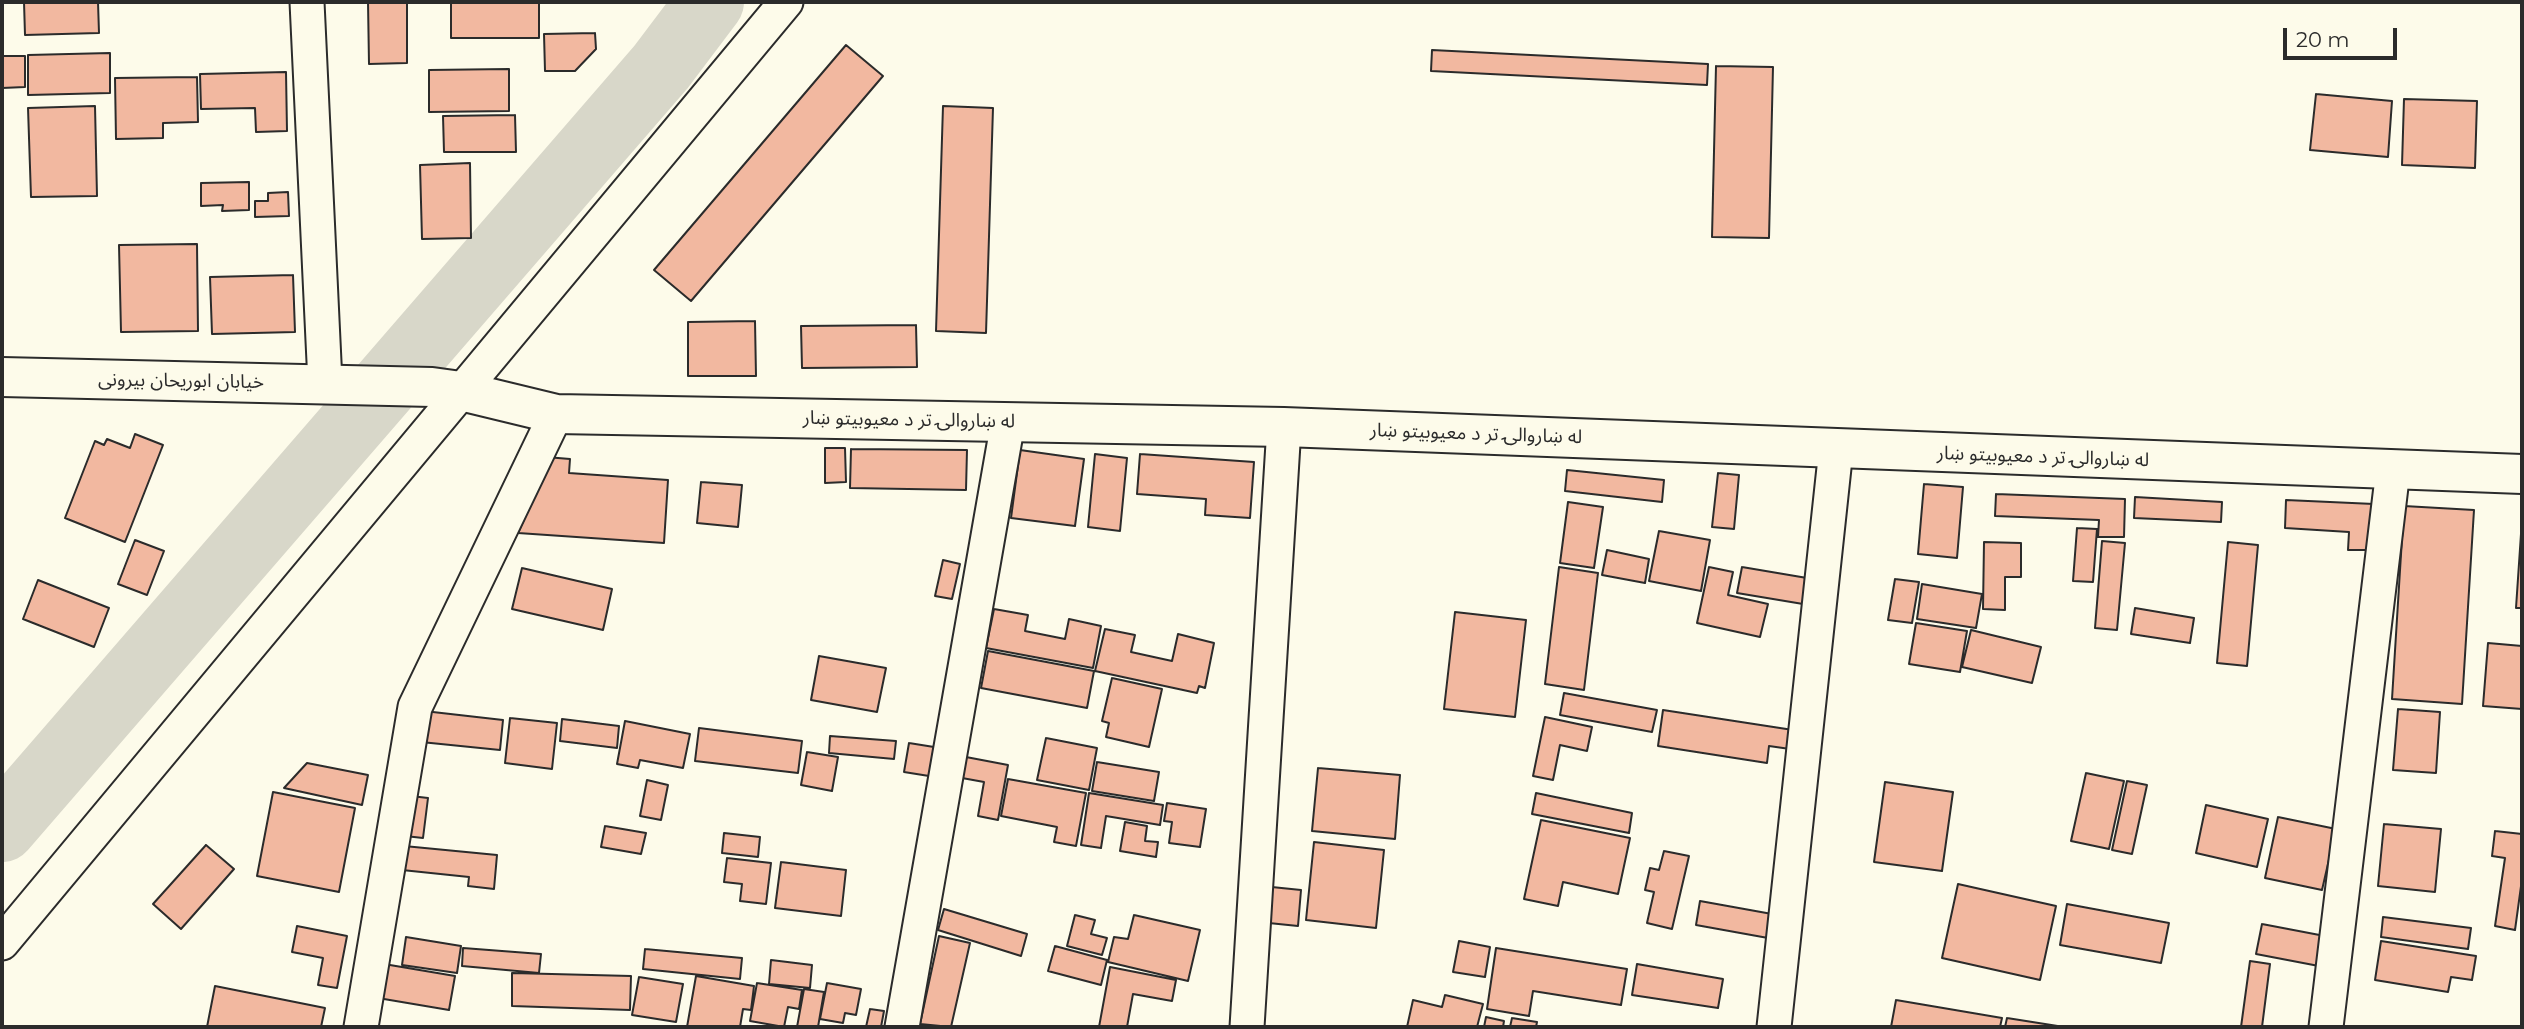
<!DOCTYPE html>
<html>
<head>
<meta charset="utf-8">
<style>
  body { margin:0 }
  #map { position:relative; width:2524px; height:1029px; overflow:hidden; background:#fdfbea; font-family:Montserrat,sans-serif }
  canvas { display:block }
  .frame { position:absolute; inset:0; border:4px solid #2b2b2b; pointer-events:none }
  .scale { position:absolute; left:2283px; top:28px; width:114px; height:32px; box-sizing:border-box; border:4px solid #2b2b2b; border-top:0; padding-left:9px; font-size:21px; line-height:24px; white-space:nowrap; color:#2b2b2b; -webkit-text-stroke:5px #fdfbea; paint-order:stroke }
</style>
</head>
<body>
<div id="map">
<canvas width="2524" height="1029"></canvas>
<div class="frame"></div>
<div class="scale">20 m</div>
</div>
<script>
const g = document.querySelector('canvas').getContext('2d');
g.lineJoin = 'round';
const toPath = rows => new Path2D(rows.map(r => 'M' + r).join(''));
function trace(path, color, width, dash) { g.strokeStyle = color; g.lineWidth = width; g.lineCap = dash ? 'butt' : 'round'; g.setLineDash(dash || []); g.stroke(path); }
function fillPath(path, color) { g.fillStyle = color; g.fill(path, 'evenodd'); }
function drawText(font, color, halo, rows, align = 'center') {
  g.font = font + ' Montserrat,"Noto Sans Arabic",sans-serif'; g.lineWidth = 5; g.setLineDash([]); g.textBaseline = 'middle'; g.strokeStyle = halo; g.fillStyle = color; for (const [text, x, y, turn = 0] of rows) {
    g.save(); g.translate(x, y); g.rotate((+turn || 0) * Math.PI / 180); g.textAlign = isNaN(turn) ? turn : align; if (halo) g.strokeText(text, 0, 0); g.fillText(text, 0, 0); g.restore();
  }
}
trace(toPath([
  [2,828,661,67,710,2]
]), '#d8d7c9', 68);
const building = toPath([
  [24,2,98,2,99,33,25,35,24,2],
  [368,2,407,2,407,63,369,64,368,2],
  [451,2,539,2,539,38,451,38,451,2],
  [595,33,596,49,575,71,545,71,544,34,595,33],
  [846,45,883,76,691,301,654,270,846,45],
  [1432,50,1708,64,1707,85,1431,71,1432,50],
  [110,53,110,93,28,95,28,55,110,53],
  [2,56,25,56,25,87,2,88,2,56],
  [1716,66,1773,67,1769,238,1712,237,1716,66],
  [509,69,509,111,429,112,429,70,509,69],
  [286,72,287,131,256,132,255,108,201,109,200,74,286,72],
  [197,77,198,122,163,123,163,138,116,139,115,78,197,77],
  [2316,94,2392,101,2388,157,2310,150,2316,94],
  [2404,99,2477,101,2475,168,2402,165,2404,99],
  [95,106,97,196,31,197,28,108,95,106],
  [943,106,993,108,986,333,936,331,943,106],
  [515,115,516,152,444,152,443,116,515,115],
  [470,163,471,238,422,239,420,165,470,163],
  [249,182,249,210,222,211,223,205,201,206,201,183,249,182],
  [288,192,289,216,255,217,255,201,268,201,268,193,288,192],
  [197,244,198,331,121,332,119,245,197,244],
  [293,275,295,332,212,334,210,277,293,275],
  [755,321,756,376,688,376,688,322,755,321],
  [916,325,917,367,802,368,801,326,916,325],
  [135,434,163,445,125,542,65,518,95,441,104,445,107,439,130,448,135,434],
  [825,448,845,448,846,482,825,483,825,448],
  [851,449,967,450,966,490,850,488,851,449],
  [1020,450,1084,459,1075,526,1011,518,1020,450],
  [1095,454,1127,458,1120,531,1088,527,1095,454],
  [1140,454,1254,462,1250,518,1205,515,1206,499,1137,494,1140,454],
  [546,457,570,459,569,473,668,480,664,543,518,533,545,472,546,457],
  [1567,470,1664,480,1662,502,1565,491,1567,470],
  [1718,473,1739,475,1734,529,1712,527,1718,473],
  [701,482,742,485,738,527,697,523,701,482],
  [1924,484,1963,487,1957,558,1918,554,1924,484],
  [1996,494,2125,499,2124,537,2098,537,2099,520,1995,516,1996,494],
  [2135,497,2222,502,2221,522,2134,518,2135,497],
  [2286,500,2374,504,2371,550,2348,550,2349,532,2285,528,2286,500],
  [1568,502,1603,507,1594,568,1560,563,1568,502],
  [2404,506,2474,510,2462,704,2392,699,2404,506],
  [2522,519,2522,608,2516,608,2522,519],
  [2077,528,2097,529,2093,582,2073,581,2077,528],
  [1659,531,1710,540,1701,591,1649,581,1659,531],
  [135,540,164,551,147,595,118,584,135,540],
  [2102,541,2125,543,2117,630,2095,628,2102,541],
  [1984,542,2021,543,2021,577,2005,577,2005,610,1983,609,1984,542],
  [2228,542,2258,545,2247,666,2217,663,2228,542],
  [1607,550,1649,559,1645,583,1602,575,1607,550],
  [943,560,960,564,952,599,935,596,943,560],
  [1559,567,1598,573,1584,690,1545,684,1559,567],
  [1709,567,1733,572,1728,595,1768,604,1760,637,1697,623,1709,567],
  [1742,567,1807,578,1803,604,1737,593,1742,567],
  [522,568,612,589,603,630,512,609,522,568],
  [1895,579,1919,582,1912,623,1888,620,1895,579],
  [38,580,109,608,94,647,23,619,38,580],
  [1922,584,1982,594,1976,628,1917,619,1922,584],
  [2135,608,2194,618,2190,643,2131,634,2135,608],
  [994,609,1028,615,1025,631,1065,639,1069,619,1101,626,1093,668,986,648,994,609],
  [1455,612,1526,620,1515,717,1444,709,1455,612],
  [1916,623,1967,631,1960,672,1909,664,1916,623],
  [1105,629,1135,635,1131,652,1172,661,1178,634,1214,643,1205,688,1199,686,1197,693,1095,671,1105,629],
  [1971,630,2041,647,2032,683,1962,667,1971,630],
  [2488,643,2522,646,2522,709,2483,706,2488,643],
  [988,651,1094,671,1087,708,981,688,988,651],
  [819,656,886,668,877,712,811,700,819,656],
  [1112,678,1162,689,1149,747,1106,737,1109,723,1102,721,1112,678],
  [1564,693,1657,710,1652,732,1560,715,1564,693],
  [2398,709,2440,712,2436,773,2393,770,2398,709],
  [1663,710,1793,730,1790,749,1769,746,1767,763,1658,746,1663,710],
  [424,711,503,720,500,750,421,742,424,711],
  [1545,717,1592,727,1587,751,1560,745,1553,780,1533,776,1545,717],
  [510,718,557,723,552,769,505,763,510,718],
  [562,719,619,726,617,748,560,741,562,719],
  [625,721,690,734,683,768,640,760,638,768,617,764,625,721],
  [699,728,802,741,798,773,695,761,699,728],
  [830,736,896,741,894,759,829,753,830,736],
  [1046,738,1097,748,1089,790,1037,780,1046,738],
  [909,743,934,747,929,776,904,772,909,743],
  [807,752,838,757,832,791,801,785,807,752],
  [966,757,1008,765,998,820,978,816,984,782,962,778,966,757],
  [1097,762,1159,772,1154,801,1092,791,1097,762],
  [307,763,368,775,362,805,284,788,307,763],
  [1318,768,1400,775,1395,839,1312,831,1318,768],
  [2086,773,2124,781,2109,849,2071,841,2086,773],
  [1008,779,1086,793,1076,846,1054,842,1057,827,1001,816,1008,779],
  [647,780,668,785,661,820,640,816,647,780],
  [2127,781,2147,785,2132,854,2112,850,2127,781],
  [1885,782,1953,792,1942,871,1874,862,1885,782],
  [273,792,355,808,339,892,257,876,273,792],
  [1089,793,1163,805,1160,825,1106,816,1101,848,1081,845,1089,793],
  [1536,793,1632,813,1629,833,1532,814,1536,793],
  [411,796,428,798,423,838,405,836,411,796],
  [1167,803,1206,809,1200,847,1169,843,1172,822,1164,821,1167,803],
  [2206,805,2268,819,2257,867,2196,853,2206,805],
  [2278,817,2336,829,2322,890,2265,878,2278,817],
  [1541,820,1630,838,1618,894,1563,882,1558,906,1524,899,1541,820],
  [1125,822,1147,826,1145,841,1158,842,1156,857,1120,851,1125,822],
  [2384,824,2441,829,2435,892,2378,886,2384,824],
  [605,826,646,833,641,854,601,847,605,826],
  [2495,831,2522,834,2522,879,2515,930,2495,926,2505,858,2492,856,2495,831],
  [724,833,760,837,758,857,722,853,724,833],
  [1314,842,1384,850,1376,928,1306,920,1314,842],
  [206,845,234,869,181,929,153,904,206,845],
  [404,846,497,855,494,889,468,886,469,877,402,870,404,846],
  [1664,851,1689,856,1672,929,1647,923,1654,892,1645,890,1650,868,1659,870,1664,851],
  [727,858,771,863,766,904,740,901,742,884,724,882,727,858],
  [781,862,846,870,841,916,775,908,781,862],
  [1958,884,2056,906,2040,980,1942,958,1958,884],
  [1262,886,1301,890,1298,926,1259,922,1262,886],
  [1700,901,1772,914,1768,938,1696,925,1700,901],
  [2067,904,2169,923,2161,963,2060,945,2067,904],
  [944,909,1027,934,1021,956,938,930,944,909],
  [1075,915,1095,920,1091,934,1107,938,1102,955,1067,946,1075,915],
  [1134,915,1200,930,1188,981,1108,962,1114,937,1128,939,1134,915],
  [2383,917,2471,928,2468,949,2381,937,2383,917],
  [2262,924,2330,937,2324,967,2256,954,2262,924],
  [297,926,347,936,337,988,318,985,323,958,292,952,297,926],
  [939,936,970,943,951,1027,920,1024,939,936],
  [406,937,461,946,457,973,402,965,406,937],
  [1459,941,1490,947,1485,977,1453,972,1459,941],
  [2381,941,2476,956,2472,980,2451,977,2448,992,2375,980,2381,941],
  [1055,946,1107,960,1101,985,1048,971,1055,946],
  [463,948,541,954,539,973,462,966,463,948],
  [1496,948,1627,969,1621,1005,1533,991,1529,1016,1487,1009,1496,948],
  [645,949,742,958,740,979,643,969,645,949],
  [771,960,812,965,810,988,769,984,771,960],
  [2250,961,2270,964,2262,1027,2241,1027,2250,961],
  [384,964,455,976,449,1010,378,998,384,964],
  [1637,964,1723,979,1718,1008,1632,995,1637,964],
  [1110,967,1176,980,1172,1001,1133,994,1127,1027,1099,1027,1110,967],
  [512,973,631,976,630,1010,512,1006,512,973],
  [696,976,754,986,751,1010,743,1009,740,1027,687,1027,696,976],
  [639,977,683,984,676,1022,632,1015,639,977],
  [757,983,802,990,799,1009,788,1007,784,1027,750,1021,757,983],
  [827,983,861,989,856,1015,845,1013,843,1023,820,1019,827,983],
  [215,986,325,1008,321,1027,207,1027,215,986],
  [804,989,824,992,818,1027,797,1027,804,989],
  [1445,995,1483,1004,1477,1027,1407,1027,1413,1000,1442,1007,1445,995],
  [1896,1000,2002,1018,2000,1027,1891,1027,1896,1000],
  [870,1009,884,1011,881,1027,866,1027,870,1009],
  [1486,1017,1504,1021,1503,1027,1484,1027,1486,1017],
  [1512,1018,1537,1022,1536,1027,1510,1027,1512,1018],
  [2007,1018,2064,1027,2005,1027,2007,1018]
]);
fillPath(building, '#f2b8a0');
trace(building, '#2b2b2b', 2);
const minor = toPath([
  [307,2,325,383],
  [2,943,786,2],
  [361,1027,415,707,556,414],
  [902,1027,1008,422],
  [1247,1027,1284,427],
  [1774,1027,1836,449],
  [2326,1027,2393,470]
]);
const tertiary = toPath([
  [2,377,432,387,461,391,556,414,1284,427,2522,474]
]);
trace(minor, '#2b2b2b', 37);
trace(tertiary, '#2b2b2b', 42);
trace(minor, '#fdfbea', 33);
trace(tertiary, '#fdfbea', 38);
drawText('19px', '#2b2b2b', '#fdfbea', [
  ["خیابان ابوریحان بیرونی",181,381,1],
  ["له ښاروالۍ تر د معیوبیتو ښار",909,420,1],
  ["له ښاروالۍ تر د معیوبیتو ښار",1476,434,2],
  ["له ښاروالۍ تر د معیوبیتو ښار",2043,457,2]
]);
</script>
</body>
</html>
